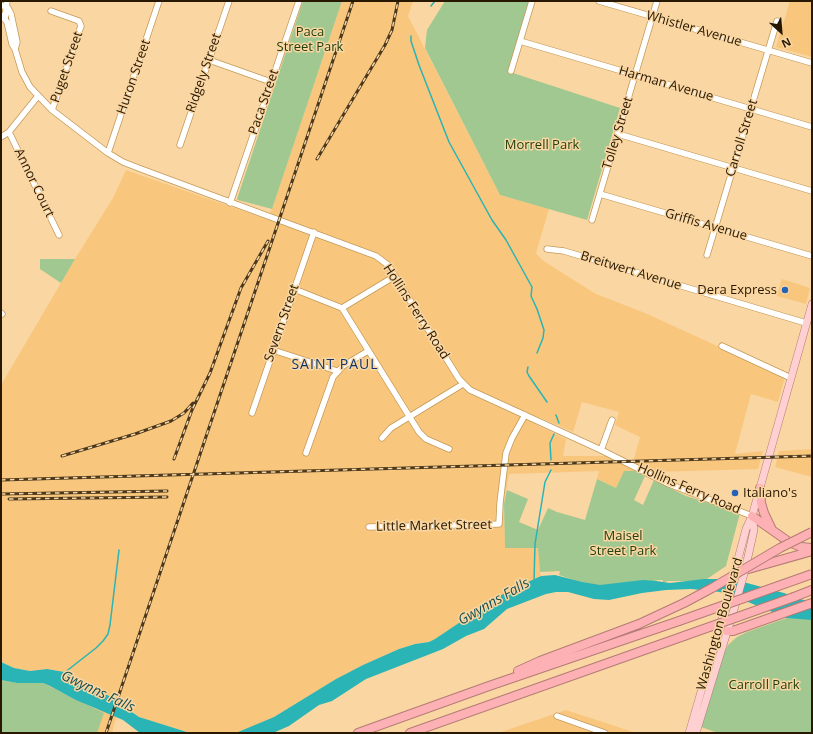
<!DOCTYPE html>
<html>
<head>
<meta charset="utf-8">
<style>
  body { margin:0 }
  #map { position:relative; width:813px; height:734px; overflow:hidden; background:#fad6a2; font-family:"Open Sans",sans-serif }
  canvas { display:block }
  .frame { position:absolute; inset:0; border:2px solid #281800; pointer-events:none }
  .north { position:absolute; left:761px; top:12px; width:40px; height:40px; -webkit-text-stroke:3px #fad6a2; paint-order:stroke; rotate:154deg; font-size:11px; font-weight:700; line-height:16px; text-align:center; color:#281800 }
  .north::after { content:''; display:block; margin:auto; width:14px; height:18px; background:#281800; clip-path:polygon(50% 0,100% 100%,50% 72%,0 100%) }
</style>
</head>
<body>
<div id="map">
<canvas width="813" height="734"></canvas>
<div class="frame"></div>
<div class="north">N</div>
</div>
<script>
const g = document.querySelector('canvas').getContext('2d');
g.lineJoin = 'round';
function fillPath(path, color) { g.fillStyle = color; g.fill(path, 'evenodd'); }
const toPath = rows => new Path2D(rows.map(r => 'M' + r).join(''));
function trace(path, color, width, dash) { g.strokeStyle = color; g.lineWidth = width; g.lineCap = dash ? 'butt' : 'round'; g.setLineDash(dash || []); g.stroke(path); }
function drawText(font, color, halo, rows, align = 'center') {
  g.font = font + ' "Open Sans",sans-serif'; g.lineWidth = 3; g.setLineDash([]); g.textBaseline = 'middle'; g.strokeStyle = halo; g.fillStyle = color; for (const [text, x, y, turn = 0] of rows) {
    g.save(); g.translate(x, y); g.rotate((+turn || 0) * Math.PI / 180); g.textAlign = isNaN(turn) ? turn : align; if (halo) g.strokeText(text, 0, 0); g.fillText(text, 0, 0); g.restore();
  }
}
fillPath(toPath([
  [342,1,413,1,408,16,500,195,549,209,536,253,542,260,596,294,645,313,785,377,778,402,751,394,735,454,763,451,758,469,654,472,624,471,616,488,597,479,599,471,509,474,504,504,505,548,538,548,540,572,541,576,499,596,435,639,429,642,414,644,399,649,363,665,336,679,274,717,238,732,190,733,139,717,126,706,116,717,112,733,90,733,103,693,80,682,70,673,47,669,30,671,14,668,1,662,1,385,75,259,113,198,126,170,266,219,272,209],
  [582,402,619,412,615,425,640,437,633,462,621,456,563,456,566,439,535,424,539,417,573,432],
  [790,1,812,1,812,57,776,47],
  [782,279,810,288,806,304,777,296],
  [812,449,812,477,775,467,779,451],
  [566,710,636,733,498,733]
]), '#f8c77d');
fillPath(toPath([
  [303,1,342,1,272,209,238,200,237,199],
  [445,1,531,1,510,72,620,108,587,220,500,195,425,48,427,30],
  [40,259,75,259,61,283,40,269],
  [624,471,635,471,645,476,634,500,643,505,654,480,686,496,740,513,726,566,704,581,667,581,663,583,663,580,658,580,650,582,647,585,589,585,559,575,560,571,540,572,538,548,505,548,504,504,507,490,528,499,519,522,538,530,548,508,557,512,585,520,597,479,616,488],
  [812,609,812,733,718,733,701,727,724,653,728,645,737,637,747,632],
  [1,680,17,683,43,683,104,713,97,733,1,733]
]), '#a1c890');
fillPath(toPath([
  [555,575,582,582,600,585,643,580,656,581,670,583,704,579,718,579,747,583,784,593,812,603,812,620,787,618,748,602,720,592,691,589,666,590,642,593,609,600,594,599,568,592,556,592,546,594,507,609,484,629,466,636,443,649,366,679,332,701,319,705,289,726,273,733,232,733,238,732,274,717,336,679,363,665,399,649,415,644,429,642,435,639,499,596,530,581,541,576],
  [1,662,14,668,30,671,47,669,70,673,80,682,109,696,139,717,190,733,140,733,123,720,76,700,50,686,43,683,17,683,1,680]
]), '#2ab4b6');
trace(toPath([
  [431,6,435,1],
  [411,36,411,41,419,65,449,142,492,220,506,240,532,287,531,296,537,309,544,330,543,338,537,353],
  [528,367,527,372,529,376,547,402],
  [556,415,559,423],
  [551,460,550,443,554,434],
  [534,582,535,544,545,482,551,470],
  [64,673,96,648,103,641,108,634,110,625,119,550]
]), '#2ab4b6', 1.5);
const minor = toPath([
  [599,1,812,63],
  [1,5,8,8,11,14,17,42,15,49],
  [51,11,79,21,81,26,52,110],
  [1,15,7,22,12,44,15,49,22,72,30,87,52,110,108,153,123,162,141,169,376,256,388,265,459,379,470,390,601,450,669,484,752,516],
  [5,19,7,1],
  [520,41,812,127],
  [209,60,271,82],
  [511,71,532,1],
  [9,132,59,235],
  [618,134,812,191],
  [1,137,9,132,38,96],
  [180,145,229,1],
  [108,153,159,1],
  [600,194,812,256],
  [230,203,299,1],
  [592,220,657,1],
  [547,249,564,251,806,323],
  [707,255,777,21],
  [294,289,342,308,419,432,426,439,449,449],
  [342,308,395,276],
  [1,313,2,314],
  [722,346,791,378],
  [273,350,337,371],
  [252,413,314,232],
  [382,438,391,428,463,384],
  [601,450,612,420],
  [306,453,333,377,343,366,368,351],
  [369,527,499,524,500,503,506,453,512,438,525,415],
  [557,716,605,733]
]);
const major = toPath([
  [689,733,719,630,746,529,752,516,812,304],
  [696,733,735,606,745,570,754,530,752,516]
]);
const highway = toPath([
  [760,488,761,503,764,513,772,530],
  [752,516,789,542,801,547,812,548],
  [745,570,812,551],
  [794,597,812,590],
  [727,631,733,631,812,603],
  [518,671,540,661,639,624],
  [358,733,489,686,679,621],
  [410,733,684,636]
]);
trace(minor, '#c49958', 7);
trace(major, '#b37b75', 8);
trace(highway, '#b37b75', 10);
trace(minor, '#fff', 5.5);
trace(major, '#fed0d2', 7);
trace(highway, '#feb1b4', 8);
const rail = toPath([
  [317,159,385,45,392,30,398,1],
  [62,456,135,434,171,421,184,413,193,403],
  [174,459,192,410,210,373,241,288,268,241],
  [1,480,812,456],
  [1,494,167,491],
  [9,499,167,497],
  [106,733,353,1]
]);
trace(rail, '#4c381c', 3);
trace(rail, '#fad6a2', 1.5, [4.5]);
const highwayBridge = toPath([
  [679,621,812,574],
  [639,624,684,603,712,588,780,548,812,532],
  [684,636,794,597]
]);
trace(highwayBridge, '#b37b75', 10, []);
trace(highwayBridge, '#feb1b4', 8);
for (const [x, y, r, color] of [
  [785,290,4,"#2463b5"],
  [735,493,4,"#2463b5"]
]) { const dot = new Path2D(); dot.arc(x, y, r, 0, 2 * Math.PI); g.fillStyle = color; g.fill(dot); trace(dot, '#fad6a2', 1.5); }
drawText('13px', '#281800', '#fad6a2', [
  ["Whistler Avenue",694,29,16],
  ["Puget Street",67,67,-71],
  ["Ridgely Street",204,73,-71],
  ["Huron Street",134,77,-71],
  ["Harman Avenue",666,84,16],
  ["Paca Street",264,102,-71],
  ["Tolley Street",618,133,-73],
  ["Carroll Street",742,138,-73],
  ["Annor Court",34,183,64],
  ["Griffis Avenue",706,225,16],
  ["Breitwert Avenue",631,271,17],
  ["Hollins Ferry Road",416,312,57],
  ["Severn Street",282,323,-71],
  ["Hollins Ferry Road",689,489,23],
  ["Little Market Street",434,526,-1],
  ["Washington Boulevard",720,624,-74]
]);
drawText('13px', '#203f0e', '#fad6a2', [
  ["Paca",310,32],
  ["Street Park",310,47],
  ["Morrell Park",542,145],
  ["Maisel",623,536],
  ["Street Park",623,551],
  ["Carroll Park",764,685]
]);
drawText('13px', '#281800', '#fad6a2', [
  ["Dera Express",777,290],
  ["Italiano's",743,493,"left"]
], 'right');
g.letterSpacing = '1px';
drawText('14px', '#0e366a', '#fad6a2', [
  ["SAINT PAUL",335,365]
]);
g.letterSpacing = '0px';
drawText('italic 14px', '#195051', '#fad6a2', [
  ["Gwynns Falls",494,602,-30],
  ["Gwynns Falls",98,692,25]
]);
</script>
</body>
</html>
